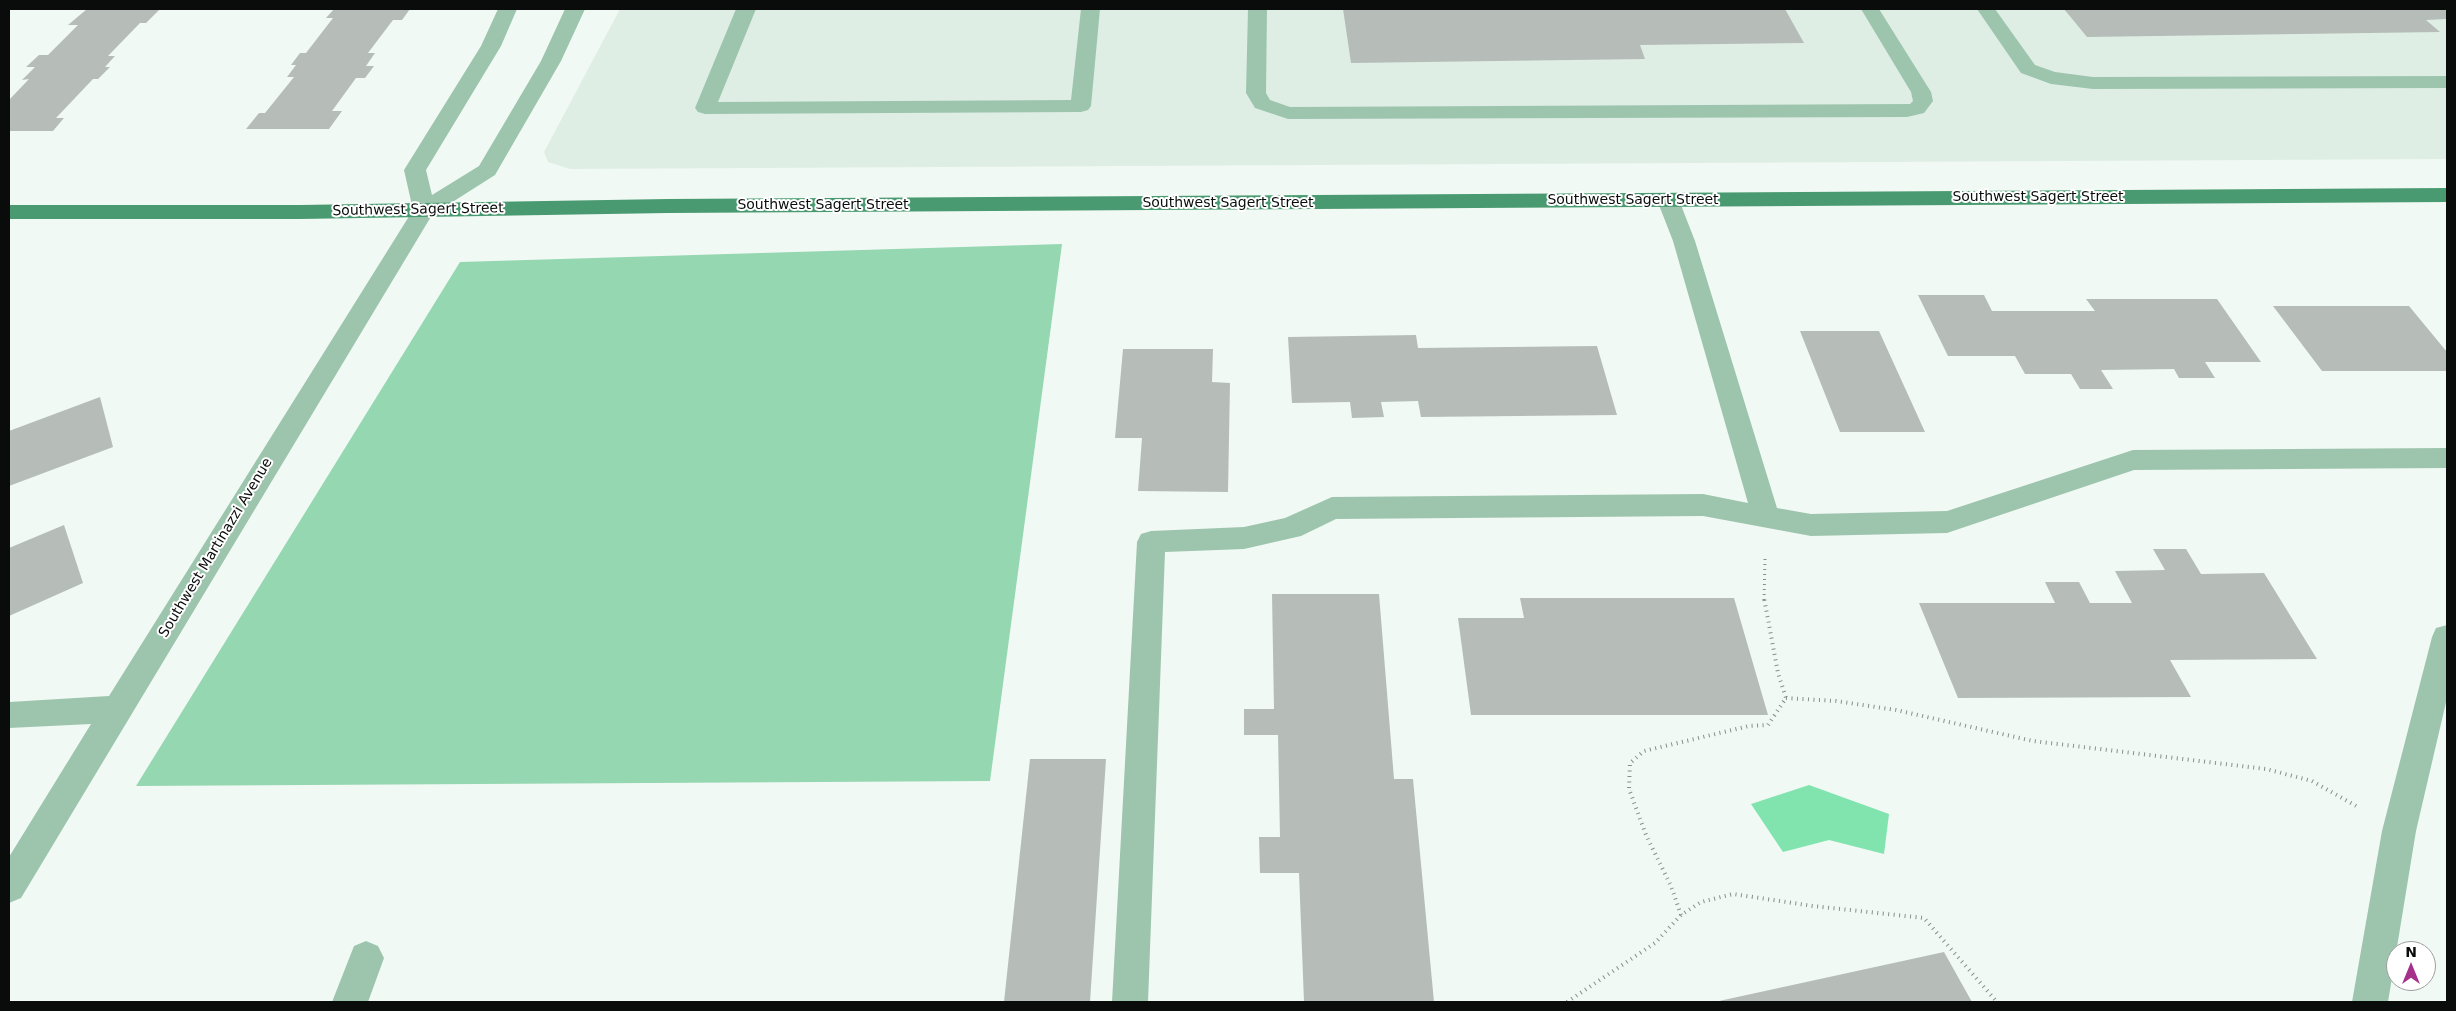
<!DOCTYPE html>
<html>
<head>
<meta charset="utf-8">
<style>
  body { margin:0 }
  #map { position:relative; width:2456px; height:1011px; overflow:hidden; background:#f1f9f4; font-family:"DejaVu Sans",sans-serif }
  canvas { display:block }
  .frame { position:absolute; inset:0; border:10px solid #0a0c0b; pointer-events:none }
  .north { position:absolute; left:2386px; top:941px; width:50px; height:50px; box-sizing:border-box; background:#fff; border:1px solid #9d9e9d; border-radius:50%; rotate:0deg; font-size:14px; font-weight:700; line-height:20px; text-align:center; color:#0a0c0b }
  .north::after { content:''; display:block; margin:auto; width:18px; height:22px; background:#a6318b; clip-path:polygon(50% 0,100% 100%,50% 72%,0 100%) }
</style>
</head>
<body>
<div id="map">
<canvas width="2456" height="1011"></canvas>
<div class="frame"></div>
<div class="north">N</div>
</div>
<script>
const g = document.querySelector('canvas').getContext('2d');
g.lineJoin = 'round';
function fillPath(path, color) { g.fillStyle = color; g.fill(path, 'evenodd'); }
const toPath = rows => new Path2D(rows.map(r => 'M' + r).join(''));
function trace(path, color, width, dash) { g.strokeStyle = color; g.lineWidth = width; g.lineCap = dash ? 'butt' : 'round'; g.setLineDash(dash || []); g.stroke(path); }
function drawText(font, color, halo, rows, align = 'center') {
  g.font = font + ' "DejaVu Sans",sans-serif'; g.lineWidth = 4; g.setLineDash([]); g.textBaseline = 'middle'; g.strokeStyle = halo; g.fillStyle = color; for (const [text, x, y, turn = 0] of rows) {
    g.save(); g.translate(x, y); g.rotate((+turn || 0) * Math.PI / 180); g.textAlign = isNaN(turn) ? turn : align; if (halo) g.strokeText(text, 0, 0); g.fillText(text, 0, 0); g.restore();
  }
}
fillPath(toPath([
  [620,9,2447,9,2447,159,570,169,548,162,544,152]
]), '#dfeee5');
fillPath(toPath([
  [1062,244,990,781,136,786,460,262]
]), '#95d7b1');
fillPath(toPath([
  [1809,785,1889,814,1884,854,1829,840,1783,852,1751,804]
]), '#81e4af');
fillPath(toPath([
  [87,9,159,10,146,23,140,23,108,56,115,56,105,67,110,67,98,79,93,79,56,118,64,118,53,131,9,131,9,100,29,79,22,80,35,67,26,67,39,55,48,55,78,25,68,25],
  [334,9,410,9,402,20,393,20,368,53,375,53,366,66,374,66,365,78,356,78,332,111,342,111,329,129,246,129,259,113,265,113,294,77,287,77,296,65,291,65,300,53,306,53,333,18,326,18],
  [1343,9,1785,9,1804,43,1640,45,1645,59,1351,63],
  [2064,9,2447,9,2447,19,2426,20,2440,32,2087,37],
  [1918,295,1984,295,1992,311,2095,311,2086,299,2217,299,2261,362,2205,362,2215,378,2179,378,2174,369,2101,370,2113,389,2080,389,2071,374,2025,374,2015,356,1948,356],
  [2273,306,2409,306,2447,352,2447,371,2322,371],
  [1800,331,1879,331,1925,432,1840,432],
  [1416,335,1418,348,1597,346,1617,415,1421,417,1418,401,1381,402,1384,417,1352,418,1350,402,1292,403,1288,337],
  [1123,349,1213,349,1212,382,1230,383,1228,492,1138,491,1142,438,1115,438],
  [100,397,113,447,9,486,9,431],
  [64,525,83,583,9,616,9,548],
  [2153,549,2186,549,2201,574,2264,573,2317,659,2170,660,2191,697,1958,698,1919,603,2055,603,2045,582,2079,582,2090,603,2132,603,2115,571,2165,570],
  [1272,594,1379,594,1394,779,1413,779,1434,1002,1304,1002,1299,873,1260,873,1259,837,1280,837,1278,735,1244,735,1244,709,1274,709],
  [1520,598,1734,598,1768,715,1471,715,1458,618,1524,618],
  [1030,759,1106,759,1090,1002,1004,1002],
  [1944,952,1972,1002,1719,1002,1719,1001]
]), '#b6bdb9');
trace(toPath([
  [1764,600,1765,559]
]), '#888e8a', 3, [1, 4]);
trace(toPath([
  [1786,698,1836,701,1896,710,2033,741,2266,769,2312,781,2358,807],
  [1681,915,1671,886,1646,835,1629,789,1630,763,1644,751,1749,726,1768,725,1786,698,1778,673,1764,598],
  [1567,1002,1655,943,1681,915,1701,902,1733,894,1813,906,1924,918,1997,1002]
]), '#888e8a', 4, [1, 4.5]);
fillPath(toPath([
  [498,9,517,9,501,46,426,170,432,195,479,166,541,61,565,9,585,9,561,61,495,175,432,215,21,898,9,903,9,857,91,724,9,728,9,702,109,696,413,210,404,170,481,46,498,9],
  [736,9,756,9,718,102,1071,100,1081,9,1100,9,1091,106,1088,110,1081,112,705,114,698,112,695,108,736,9],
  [1248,9,1267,9,1266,93,1270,100,1290,107,1910,104,1913,101,1911,92,1861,9,1879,9,1931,92,1933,101,1924,113,1907,117,1288,119,1255,108,1246,93,1248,9],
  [1977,9,1995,9,2035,65,2055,72,2093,77,2447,76,2447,88,2093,89,2051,84,2021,73,1977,9],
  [1668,193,1676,195,1679,200,1695,241,1777,508,1811,514,1947,511,2133,450,2447,448,2447,468,2134,470,1947,533,1811,536,1703,516,1336,519,1301,536,1244,549,1165,552,1148,1002,1112,1002,1137,542,1141,534,1151,531,1244,527,1285,518,1332,497,1703,494,1748,503,1673,241,1657,200,1660,195,1668,193],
  [2447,625,2447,698,2416,831,2388,1002,2352,1002,2382,831,2432,637,2436,628,2447,625],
  [366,941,378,946,384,958,368,1002,332,1002,354,946,366,941]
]), '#9dc5ad');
fillPath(toPath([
  [2447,188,2447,202,668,213,300,219,9,219,9,205,300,205,668,199,2447,188]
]), '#499a70');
drawText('14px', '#0a0c0b', '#fff', [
  ["Southwest Sagert Street",2038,197],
  ["Southwest Sagert Street",1633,200],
  ["Southwest Sagert Street",1228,203],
  ["Southwest Sagert Street",823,205],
  ["Southwest Sagert Street",418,210,-1],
  ["Southwest Martinazzi Avenue",216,548,-59]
]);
</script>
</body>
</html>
